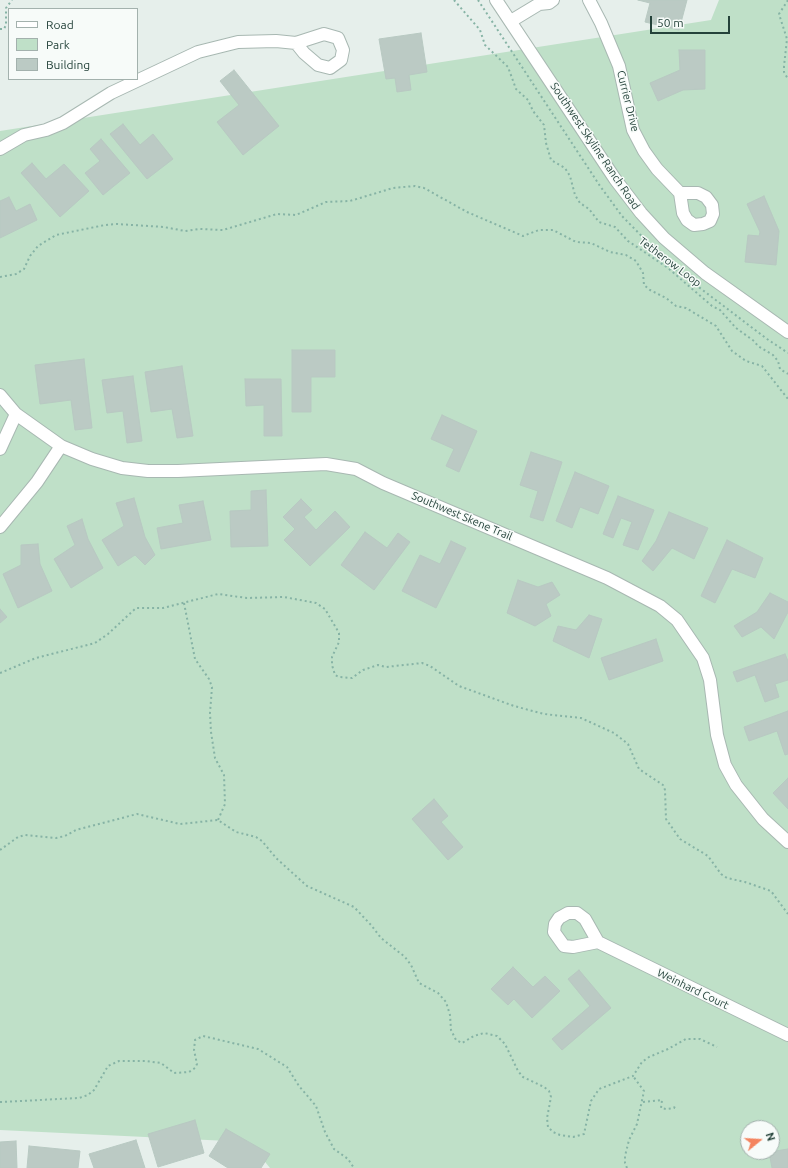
<!DOCTYPE html>
<html>
<head>
<meta charset="utf-8">
<style>
  body { margin:0 }
  #map { position:relative; width:788px; height:1168px; overflow:hidden; background:#e6efeb; font-family:Ubuntu,sans-serif }
  canvas { display:block }
  .legend { position:absolute; left:8px; top:8px; width:130px; height:72px; box-sizing:border-box; background:#f7fbf9; border:1px solid #a3b1ad; margin:0; padding:5px 7px; list-style:none; font-size:12px; color:#24423a }
  .legend li { display:flex; align-items:center; gap:8px; height:20px }
  .legend b { width:20px; border:1px solid #a3b1ad }
  .north { position:absolute; left:740px; top:1120px; width:40px; height:40px; box-sizing:border-box; background:#f7fbf9; border:1px solid #a3b1ad; border-radius:50%; rotate:72deg; font-size:11px; font-weight:700; line-height:16px; text-align:center; color:#24423a }
  .north::after { content:''; display:block; margin:auto; width:14px; height:18px; background:#f4845f; clip-path:polygon(50% 0,100% 100%,50% 72%,0 100%) }
  .scale { position:absolute; left:650px; top:16px; width:80px; height:18px; box-sizing:border-box; border:2px solid #24423a; border-top:0; padding-left:5px; font-size:12px; line-height:14px; white-space:nowrap; color:#24423a; -webkit-text-stroke:3px #f7fbf9; paint-order:stroke }
</style>
</head>
<body>
<div id="map">
<canvas width="788" height="1168"></canvas>
<ul class="legend">
<li><b style="height:5px;background:#fff"></b>Road</li>
<li><b style="height:11px;background:#bfe0c8"></b>Park</li>
<li><b style="height:11px;background:#bbcac4"></b>Building</li>
</ul>
<div class="north">N</div>
<div class="scale">50 m</div>
</div>
<script>
const g = document.querySelector('canvas').getContext('2d');
g.lineJoin = 'round';
function fillPath(path, color) { g.fillStyle = color; g.fill(path, 'evenodd'); }
const toPath = rows => new Path2D(rows.map(r => 'M' + r).join(''));
function trace(path, color, width, dash) { g.strokeStyle = color; g.lineWidth = width; g.lineCap = dash ? 'butt' : 'round'; g.setLineDash(dash || []); g.stroke(path); }
function drawText(font, color, halo, rows, align = 'center') {
  g.font = font + ' Ubuntu,sans-serif'; g.lineWidth = 3; g.setLineDash([]); g.textBaseline = 'middle'; g.strokeStyle = halo; g.fillStyle = color; for (const [text, x, y, turn = 0] of rows) {
    g.save(); g.translate(x, y); g.rotate((+turn || 0) * Math.PI / 180); g.textAlign = isNaN(turn) ? turn : align; if (halo) g.strokeText(text, 0, 0); g.fillText(text, 0, 0); g.restore();
  }
}
fillPath(toPath([
  [719,0,788,0,788,1168,270,1168,249,1142,0,1130,0,131,711,20],
  [748,1128,772,1128,772,1152,748,1152]
]), '#bfe0c8');
const building = toPath([
  [638,0,687,0,679,30,645,22,650,3,638,0],
  [421,33,427,72,409,75,411,90,397,92,395,78,386,79,379,39,421,33],
  [679,50,705,50,705,89,683,90,658,101,650,83,680,70,679,50],
  [234,70,279,126,243,155,217,122,239,105,220,81,234,70],
  [123,124,140,145,153,134,173,159,147,179,110,134,123,124],
  [101,139,130,173,103,195,85,173,100,161,90,149,101,139],
  [32,163,46,179,64,164,89,191,60,217,21,173,32,163],
  [764,196,779,231,776,265,745,262,748,235,759,236,760,232,747,204,764,196],
  [9,197,16,211,30,204,37,220,0,238,0,201,9,197],
  [292,350,335,350,335,377,311,377,311,412,292,412,292,350],
  [84,359,92,428,75,430,71,400,40,404,35,365,84,359],
  [182,366,193,436,177,438,172,409,151,412,145,372,182,366],
  [133,376,142,441,127,443,123,411,107,413,102,380,133,376],
  [245,379,281,379,282,436,264,436,264,405,246,406,245,379],
  [442,415,477,431,459,472,446,466,454,449,431,439,442,415],
  [531,452,562,462,543,521,530,517,538,491,520,485,531,452],
  [575,472,609,486,598,514,580,507,572,528,556,521,575,472],
  [266,490,268,546,231,547,230,511,251,510,251,491,266,490],
  [618,496,654,510,638,550,623,545,632,522,621,518,613,538,603,534,618,496],
  [134,498,145,537,155,555,145,565,135,555,118,566,102,540,124,526,116,503,134,498],
  [301,499,312,510,304,517,316,530,335,511,350,527,310,566,284,540,295,529,283,517,301,499],
  [203,501,211,540,161,549,157,528,183,523,179,505,203,501],
  [669,512,708,528,694,559,672,548,653,571,642,561,656,541,669,512],
  [82,519,88,539,103,568,71,588,54,559,75,545,67,526,82,519],
  [365,532,387,548,398,533,410,542,374,590,341,565,365,532],
  [727,540,763,558,755,578,732,569,715,603,701,596,727,540],
  [451,541,466,548,436,608,402,591,420,555,440,564,451,541],
  [38,544,40,564,52,591,18,608,3,574,21,565,21,545,38,544],
  [518,580,538,587,552,582,560,595,546,604,551,616,535,626,507,613,518,580],
  [770,593,788,602,788,612,774,639,761,627,742,637,734,626,757,612,770,593],
  [0,609,7,617,0,623,0,609],
  [589,615,602,619,589,658,553,641,558,626,576,630,589,615],
  [656,639,663,661,609,680,601,658,656,639],
  [785,654,788,661,788,680,775,684,779,697,765,702,755,675,737,682,733,672,785,654],
  [788,711,788,754,785,755,777,731,749,741,744,727,788,711],
  [788,778,788,809,773,793,788,778],
  [434,799,448,816,441,822,463,847,448,860,412,819,434,799],
  [513,967,533,987,545,976,560,991,532,1018,514,999,508,1005,491,989,513,967],
  [579,970,611,1008,562,1050,552,1039,590,1006,568,979,579,970],
  [195,1120,204,1153,158,1167,148,1134,195,1120],
  [226,1129,270,1154,261,1168,228,1168,209,1156,226,1129],
  [136,1140,145,1168,94,1168,89,1154,136,1140],
  [16,1141,17,1168,0,1168,0,1142,16,1141],
  [29,1146,80,1151,78,1168,27,1168,29,1146],
  [788,1149,788,1168,772,1168,769,1152,788,1149]
]);
fillPath(building, '#bbcac4');
trace(building, '#b8c9c2', 1);
const minor = toPath([
  [496,0,615,179,641,213,664,238,705,273,788,332],
  [589,0,601,23,619,66,633,130,644,151,657,169,680,193,683,213,687,220,694,225,703,224,710,221,713,214,712,205,706,197,698,193,680,193],
  [511,21,539,4,549,3,553,0],
  [0,149,24,135,46,130,63,123,111,93,198,52,238,42,276,41,296,43,324,34,338,38,343,50,341,60,330,68,318,65,304,53,296,43],
  [0,395,16,414,61,446,92,459,122,468,148,471,178,471,326,464,356,469,383,483,607,578,660,606,677,620,703,658,710,680,717,735,725,765,736,785,763,819,788,842],
  [0,449,16,414],
  [0,527,37,482,61,446],
  [598,942,573,947,564,946,554,932,555,924,559,918,568,913,577,913,585,919,598,942,788,1035]
]);
trace(minor, '#a8b8b2', 14);
trace(toPath([
  [454,0,480,30,485,45,508,67,516,89,528,100,533,111,544,125,546,143,551,160,565,168,570,176,575,195,580,203,589,209,599,222,615,227,628,241,668,268,712,306,720,310,736,328,754,341,758,346,773,355,778,361,780,369,788,374],
  [478,0,600,186,622,216,671,266,767,339,788,353],
  [788,0,779,14,787,39,784,66,784,72,788,79],
  [0,29,4,29,6,25,6,8,12,0],
  [0,277,16,274,24,269,30,256,38,246,56,235,105,225,117,224,164,227,185,231,200,229,223,230,277,214,296,215,326,202,350,201,393,188,415,186,424,188,467,212,523,236,539,230,553,230,576,242,591,243,610,252,626,255,636,261,643,273,644,285,650,290,666,298,676,306,686,308,716,326,732,351,746,361,762,366,788,399],
  [184,603,195,659,209,679,212,687,210,713,211,732,215,758,224,775,225,804,218,820],
  [0,673,36,658,95,643,108,634,136,608,163,608,218,594,247,598,284,597,316,603,325,609,339,633,339,642,332,657,332,665,335,675,339,677,352,678,363,670,378,665,386,667,422,663,430,666,459,686,514,706,544,714,581,718,614,733,628,744,639,769,663,785,665,790,666,819,680,839,708,856,721,874,727,878,745,882,771,891,788,914],
  [0,850,18,837,25,835,56,838,65,836,76,830,137,814,180,824,218,820,236,832,256,837,262,841,276,858,307,886,354,907,371,925,381,938,405,957,411,965,419,983,438,993,446,1002,450,1015,451,1030,456,1040,462,1043,474,1036,484,1033,497,1036,505,1044,518,1071,523,1077,544,1087,549,1091,551,1097,547,1118,548,1127,553,1132,560,1135,573,1137,584,1134,591,1101,599,1089,633,1076,642,1062,649,1057,668,1049,686,1039,700,1039,717,1047],
  [0,1102,79,1098,88,1095,94,1090,108,1066,119,1061,145,1061,161,1063,174,1073,189,1072,195,1068,197,1064,194,1050,195,1040,203,1036,258,1049,287,1067,299,1086,316,1106,325,1132,334,1149,348,1159,354,1168],
  [643,1102,662,1100,661,1108,666,1109,674,1108,675,1106],
  [627,1168,625,1163,625,1156,629,1140,637,1124,644,1091,633,1076]
]), '#86b3a5', 2, [2, 3]);
trace(minor, '#fff', 12);
drawText('11px', '#24423a', '#f7fbf9', [
  ["Currier Drive",628,101,76],
  ["Southwest Skyline Ranch Road",595,146,56],
  ["Tetherow Loop",670,262,37],
  ["Southwest Skene Trail",462,516,23],
  ["Weinhard Court",693,989,26]
]);
</script>
</body>
</html>
